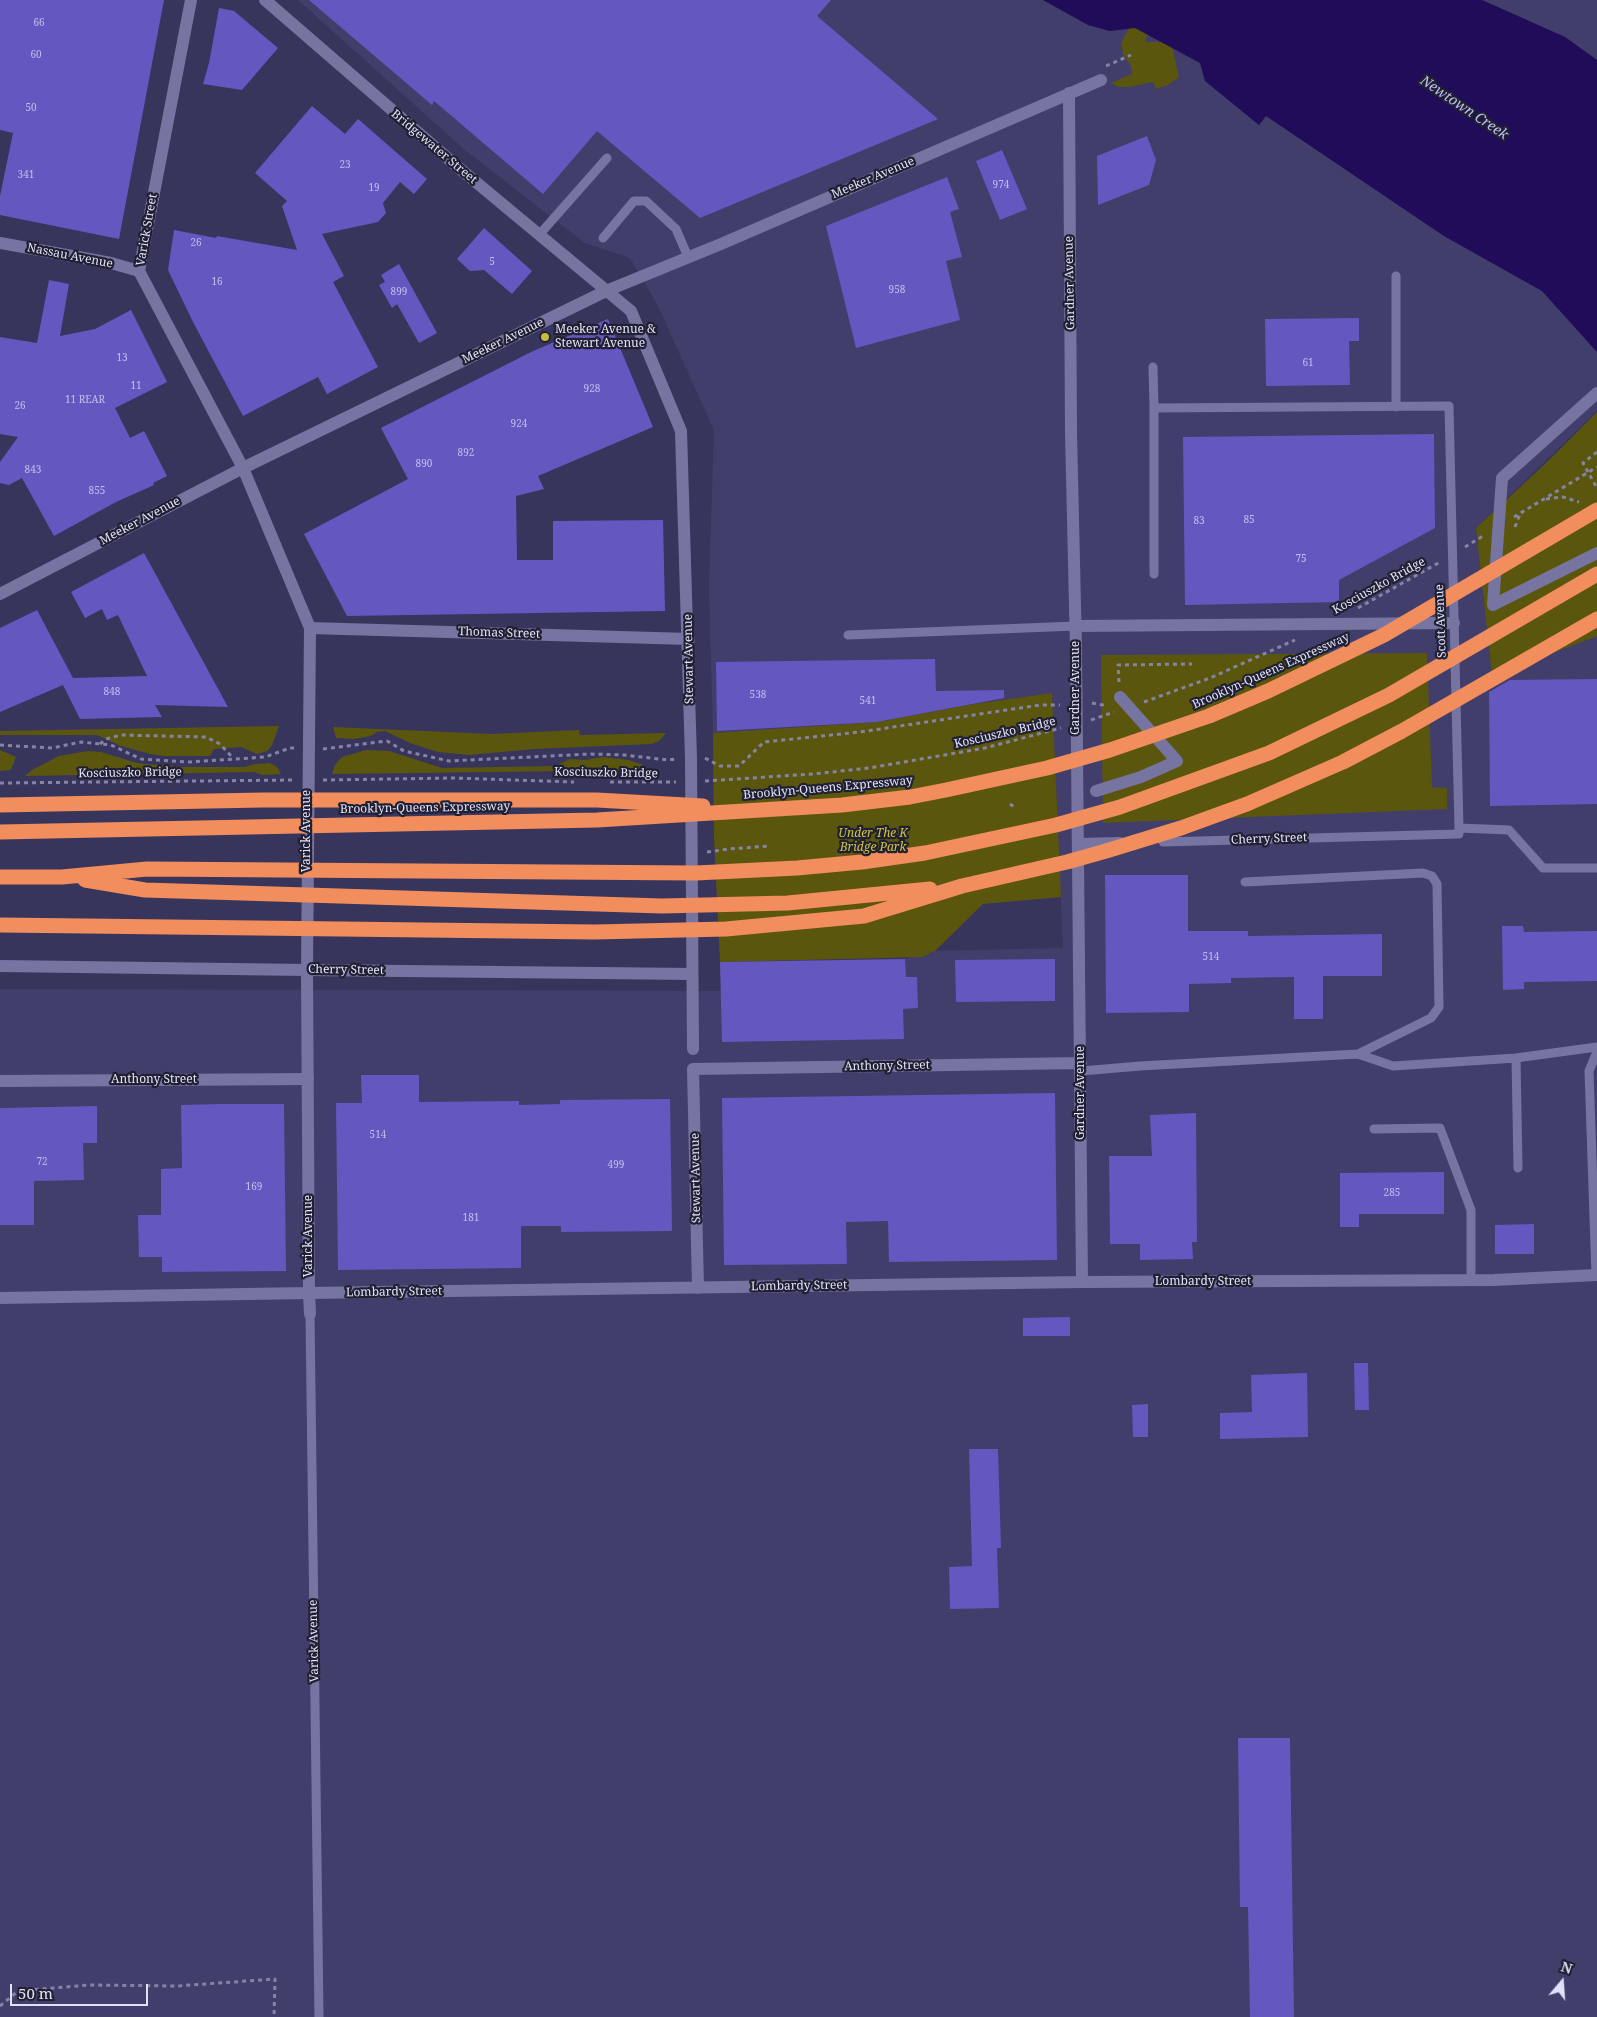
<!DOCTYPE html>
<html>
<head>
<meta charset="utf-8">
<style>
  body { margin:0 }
  #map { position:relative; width:1597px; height:2017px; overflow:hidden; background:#38355d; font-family:"Noto Serif",serif }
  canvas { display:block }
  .north { position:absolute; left:1537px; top:1957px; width:50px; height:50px; -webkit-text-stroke:4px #202032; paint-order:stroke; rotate:18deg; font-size:14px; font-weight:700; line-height:20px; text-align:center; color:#e1e1fa }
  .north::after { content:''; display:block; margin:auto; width:18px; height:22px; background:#e1e1fa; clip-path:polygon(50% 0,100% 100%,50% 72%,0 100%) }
  .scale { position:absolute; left:10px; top:1984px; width:138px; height:22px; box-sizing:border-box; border:2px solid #e1e1fa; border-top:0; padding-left:6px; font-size:15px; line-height:18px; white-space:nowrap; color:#e1e1fa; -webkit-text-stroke:4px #202032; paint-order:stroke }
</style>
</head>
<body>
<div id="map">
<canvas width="1597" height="2017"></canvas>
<div class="north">N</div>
<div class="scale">50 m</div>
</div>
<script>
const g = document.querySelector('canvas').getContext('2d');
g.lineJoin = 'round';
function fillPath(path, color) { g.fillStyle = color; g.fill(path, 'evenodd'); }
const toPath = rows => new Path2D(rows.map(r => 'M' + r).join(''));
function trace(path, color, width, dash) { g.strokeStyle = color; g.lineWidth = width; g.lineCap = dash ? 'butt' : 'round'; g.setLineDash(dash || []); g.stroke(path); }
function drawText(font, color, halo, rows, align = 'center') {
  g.font = font + ' "Noto Serif",serif'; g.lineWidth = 4.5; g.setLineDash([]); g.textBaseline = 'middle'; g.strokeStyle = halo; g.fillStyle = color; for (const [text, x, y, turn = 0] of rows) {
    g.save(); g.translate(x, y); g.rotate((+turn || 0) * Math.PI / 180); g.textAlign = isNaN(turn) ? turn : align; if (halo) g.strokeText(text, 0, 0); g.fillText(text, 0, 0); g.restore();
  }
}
fillPath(toPath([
  [298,0,1043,0,1088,25,1110,31,1135,28,1200,63,1205,81,1259,125,1266,116,1444,236,1542,291,1597,352,1597,411,1476,528,1492,676,1597,627,1597,2017,0,2017,0,989,721,991,720,962,905,959,932,951,1063,948,1052,693,974,704,877,722,713,733,709,588,714,430,657,304,630,258,585,243,559,223,465,150],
  [1482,0,1597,0,1597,60,1565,37]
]), '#413e6c');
fillPath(toPath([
  [1135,17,1150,26,1145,42,1171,42,1179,77,1168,85,1156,89,1153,82,1129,87,1119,87,1111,83,1132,74,1131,66,1123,54,1121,43],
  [1597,412,1597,636,1492,676,1476,528,1547,462],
  [1427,653,1432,787,1447,788,1447,809,1103,823,1101,655],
  [1052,693,1061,897,983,904,936,950,923,957,720,962,714,838,713,733,877,722,974,704],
  [279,726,272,745,267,751,257,754,241,747,214,749,210,756,165,756,150,754,121,746,97,735,0,735,0,731],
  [333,727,492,734,579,730,580,735,666,733,659,741,651,744,534,749,469,755,438,752,410,743,385,731,377,732,371,736,353,739,336,738],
  [0,750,16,757,11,770,0,771],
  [366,750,389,751,442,768,555,766,570,759,585,760,603,757,628,760,641,764,646,770,332,774,335,765,342,757],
  [88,751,101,752,137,763,177,767,245,767,254,764,270,763,277,767,281,774,262,775,254,772,25,776,32,770,59,756]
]), '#5b560e');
fillPath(toPath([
  [1043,0,1482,0,1565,37,1597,60,1597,352,1542,291,1444,236,1266,116,1259,125,1205,81,1200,63,1135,28,1110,31,1088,25]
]), '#210c5a');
fillPath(toPath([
  [0,0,164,0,119,239,0,215,0,196,13,133,0,130],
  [309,0,831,0,817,16,938,119,700,218,597,131,543,194,434,101,432,105],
  [219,8,234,11,278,48,242,90,203,84,209,63],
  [312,106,345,134,358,119,427,179,414,194,400,182,383,203,386,213,378,222,322,234,344,276,333,282,378,367,327,394,318,377,243,416,193,322,168,270,174,230,216,238,217,236,297,250,282,206,287,201,255,173],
  [1147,136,1156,160,1149,185,1098,205,1097,156],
  [1002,150,1027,209,1000,220,976,161],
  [947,177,959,209,950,212,962,257,946,261,960,320,856,348,826,226],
  [484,228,532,271,512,294,484,270,470,271,457,259],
  [399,264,437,333,419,343,397,304,392,308,379,285,385,282,381,275],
  [49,280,69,284,60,336,95,329,131,310,167,382,115,408,130,438,144,431,167,476,153,483,154,485,116,502,54,536,22,478,9,485,0,483,0,462,18,437,0,434,0,337,37,343],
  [1359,318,1359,341,1349,341,1350,385,1266,386,1265,319],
  [608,319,653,427,538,476,544,489,516,496,517,560,553,560,553,521,663,520,665,611,347,616,304,534,408,479,381,428,531,352],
  [1434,434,1435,528,1339,580,1339,602,1185,605,1183,437],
  [144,553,228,707,155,705,162,717,80,719,63,685,0,712,0,628,37,610,73,678,147,676,118,615,107,620,102,609,85,618,71,592],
  [935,659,936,691,1004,690,1004,698,877,722,717,731,716,662],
  [1597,679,1597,804,1490,806,1489,692,1510,680],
  [1105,875,1188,875,1188,931,1248,931,1248,936,1382,934,1382,976,1323,976,1323,1019,1294,1019,1294,977,1231,978,1231,983,1189,984,1189,1012,1106,1013],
  [1502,926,1523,926,1524,932,1597,931,1597,981,1524,982,1524,989,1503,990],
  [905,959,906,977,917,977,918,1008,903,1009,904,1039,722,1042,720,962],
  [1055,959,1055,1001,956,1002,955,960],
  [361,1075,419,1075,419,1102,519,1101,519,1105,560,1104,560,1100,670,1099,672,1231,561,1232,561,1226,521,1226,521,1268,338,1270,336,1103,362,1103],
  [1055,1093,1057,1260,889,1262,888,1221,846,1222,847,1264,724,1265,722,1098],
  [221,1104,284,1104,286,1271,162,1272,162,1257,139,1257,138,1215,161,1215,161,1169,182,1168,181,1105],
  [97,1106,97,1143,83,1143,84,1180,34,1181,34,1225,0,1225,0,1108],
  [1196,1113,1197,1242,1192,1242,1193,1259,1140,1260,1140,1244,1110,1244,1109,1156,1152,1156,1150,1115],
  [1444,1172,1444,1214,1359,1214,1359,1227,1340,1227,1340,1173],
  [1534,1224,1534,1254,1495,1254,1495,1225],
  [1070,1317,1070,1336,1023,1336,1023,1318],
  [1354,1363,1368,1363,1369,1410,1355,1410],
  [1307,1373,1308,1437,1220,1439,1220,1413,1252,1412,1251,1375],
  [1148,1404,1148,1437,1133,1437,1132,1405],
  [969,1449,998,1449,1001,1548,997,1548,999,1608,950,1609,949,1567,972,1566],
  [1238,1738,1290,1738,1294,2017,1250,2017,1248,1907,1240,1907]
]), '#6457c0');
trace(toPath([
  [1106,66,1131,55],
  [1597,452,1583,463,1597,488],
  [1546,499,1563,497,1579,502],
  [1514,517,1597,467],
  [1515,527,1520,514],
  [1465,547,1483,536],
  [1358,608,1440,562],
  [1119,682,1118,665,1192,664],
  [1144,702,1210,678,1295,640],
  [1092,703,1102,705,1107,703],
  [1091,720,1114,712],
  [100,744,106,739,121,735,206,737,220,744,233,758],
  [0,745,52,748,81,742,111,745,141,759,190,762,265,757,290,748,294,748],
  [323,749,387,741,404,751,449,761,590,754,624,755,668,760,677,759],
  [705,758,720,766,739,766,764,742,860,732,1040,705,1060,705],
  [323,780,454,778,574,782],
  [705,781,813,774,869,768,985,748,1061,728],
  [610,782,676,782],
  [0,783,294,780],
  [1010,804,1016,808],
  [707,852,729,849,770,846],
  [0,2006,18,1991,89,1985,177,1986,275,1979,274,2017]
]), '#8584a5', 3, [4, 4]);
trace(toPath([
  [539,235,607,158],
  [603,238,634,201,646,201,676,229,688,257],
  [1396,276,1396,407],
  [1153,367,1154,408,1449,406,1459,828,1459,834,1163,842],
  [1154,574,1154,408],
  [848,635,1076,626],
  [1459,828,1509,830,1543,868,1597,868],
  [1358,1054,1393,1066,1516,1058,1597,1047],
  [1516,1058,1518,1168],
  [1081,1071,1140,1066,1358,1054,1431,1018,1439,1007,1437,884,1432,876,1423,873,1245,882],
  [1374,1129,1440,1128,1471,1210,1471,1280],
  [1596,1275,1589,1071,1597,1052],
  [310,1314,319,2017]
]), '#7675a2', 9);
trace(toPath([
  [265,0,459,168,631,311,681,431,691,759,693,1049],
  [1069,93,1071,432,1076,649,1082,1282],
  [0,243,111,263,139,271],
  [1597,393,1502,478,1493,605,1597,553],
  [243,468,606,291,721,244,1101,80],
  [1076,626,1454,623],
  [310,628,689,639],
  [1096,791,1141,777,1177,761,1120,697],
  [1079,844,1120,843],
  [307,970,692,974],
  [0,1081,308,1079],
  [698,1288,693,1069,1081,1063],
  [310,1314,309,1293,1082,1282,1494,1280,1597,1275]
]), '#7675a2', 12);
trace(toPath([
  [0,594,243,468],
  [0,966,307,970],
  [0,1298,309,1293,307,970,310,628,243,468,139,271,191,0]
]), '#7675a2', 12);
trace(toPath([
  [0,805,263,800,597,800,703,806],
  [0,832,597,820,842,805,910,797,946,790,1047,768,1110,750,1209,716,1268,691,1384,635,1597,510],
  [0,877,62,877,147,869,696,873,797,868,862,862,925,853,1056,825,1120,807,1269,753,1389,695,1597,574],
  [85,880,145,890,662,906,788,903,930,889],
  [0,925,595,932,726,929,864,916,962,886,1067,862,1106,851,1181,828,1247,804,1343,762,1402,731,1597,619]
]), '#f28d5d', 15);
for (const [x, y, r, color] of [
  [545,337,5,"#c5bc3d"]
]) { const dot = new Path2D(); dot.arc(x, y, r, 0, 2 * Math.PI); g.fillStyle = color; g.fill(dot); trace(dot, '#202032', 2); }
drawText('10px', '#c2beec', null, [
  ["66",39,23],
  ["60",36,55],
  ["50",31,108],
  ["23",345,165],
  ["341",26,175],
  ["974",1001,185],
  ["19",374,188],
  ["26",196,243],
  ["5",492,262],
  ["16",217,282],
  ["958",897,290],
  ["899",399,292],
  ["13",122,358],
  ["61",1308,363],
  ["11",136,386],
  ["928",592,389],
  ["11 REAR",85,400],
  ["26",20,406],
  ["924",519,424],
  ["892",466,453],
  ["890",424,464],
  ["843",33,470],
  ["855",97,491],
  ["85",1249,520],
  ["83",1199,521],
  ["75",1301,559],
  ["848",112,692],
  ["538",758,695],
  ["541",868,701],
  ["514",1211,957],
  ["514",378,1135],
  ["72",42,1162],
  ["499",616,1165],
  ["169",254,1187],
  ["285",1392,1193],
  ["181",471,1218]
]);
drawText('12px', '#e1e1fa', '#202032', [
  ["Bridgewater Street",434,147,40],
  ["Meeker Avenue",873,178,-23],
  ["Varick Street",147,230,-80],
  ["Nassau Avenue",70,256,11],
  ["Gardner Avenue",1070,283,-91],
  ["Meeker Avenue",503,341,-26],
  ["Meeker Avenue",140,521,-28],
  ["Kosciuszko Bridge",1379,586,-29],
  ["Scott Avenue",1441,621,-92],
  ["Thomas Street",499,633,2],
  ["Stewart Avenue",689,659,-91],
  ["Brooklyn-Queens Expressway",1271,671,-24],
  ["Gardner Avenue",1076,688,-90],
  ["Kosciuszko Bridge",1005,733,-13],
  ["Kosciuszko Bridge",130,773,-1],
  ["Kosciuszko Bridge",606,773,1],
  ["Brooklyn-Queens Expressway",828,788,-5],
  ["Brooklyn-Queens Expressway",425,808,-1],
  ["Varick Avenue",307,831,-90],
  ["Cherry Street",1269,839,-2],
  ["Cherry Street",346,970,1],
  ["Anthony Street",887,1066,-1],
  ["Anthony Street",154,1080],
  ["Gardner Avenue",1081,1093,-90],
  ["Stewart Avenue",696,1178,-91],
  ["Varick Avenue",309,1236,-90],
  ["Lombardy Street",1203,1282],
  ["Lombardy Street",799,1286,-1],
  ["Lombardy Street",394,1292,-1],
  ["Varick Avenue",314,1641,-91]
]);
drawText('12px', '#e1e1fa', '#202032', [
  ["Meeker Avenue &",555,330],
  ["Stewart Avenue",555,344]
], 'left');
drawText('italic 12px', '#d0c63e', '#202032', [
  ["Under The K",873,834],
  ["Bridge Park",873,848]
]);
drawText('italic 14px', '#c0bff5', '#202032', [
  ["Newtown Creek",1464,108,34]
]);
</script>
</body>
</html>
